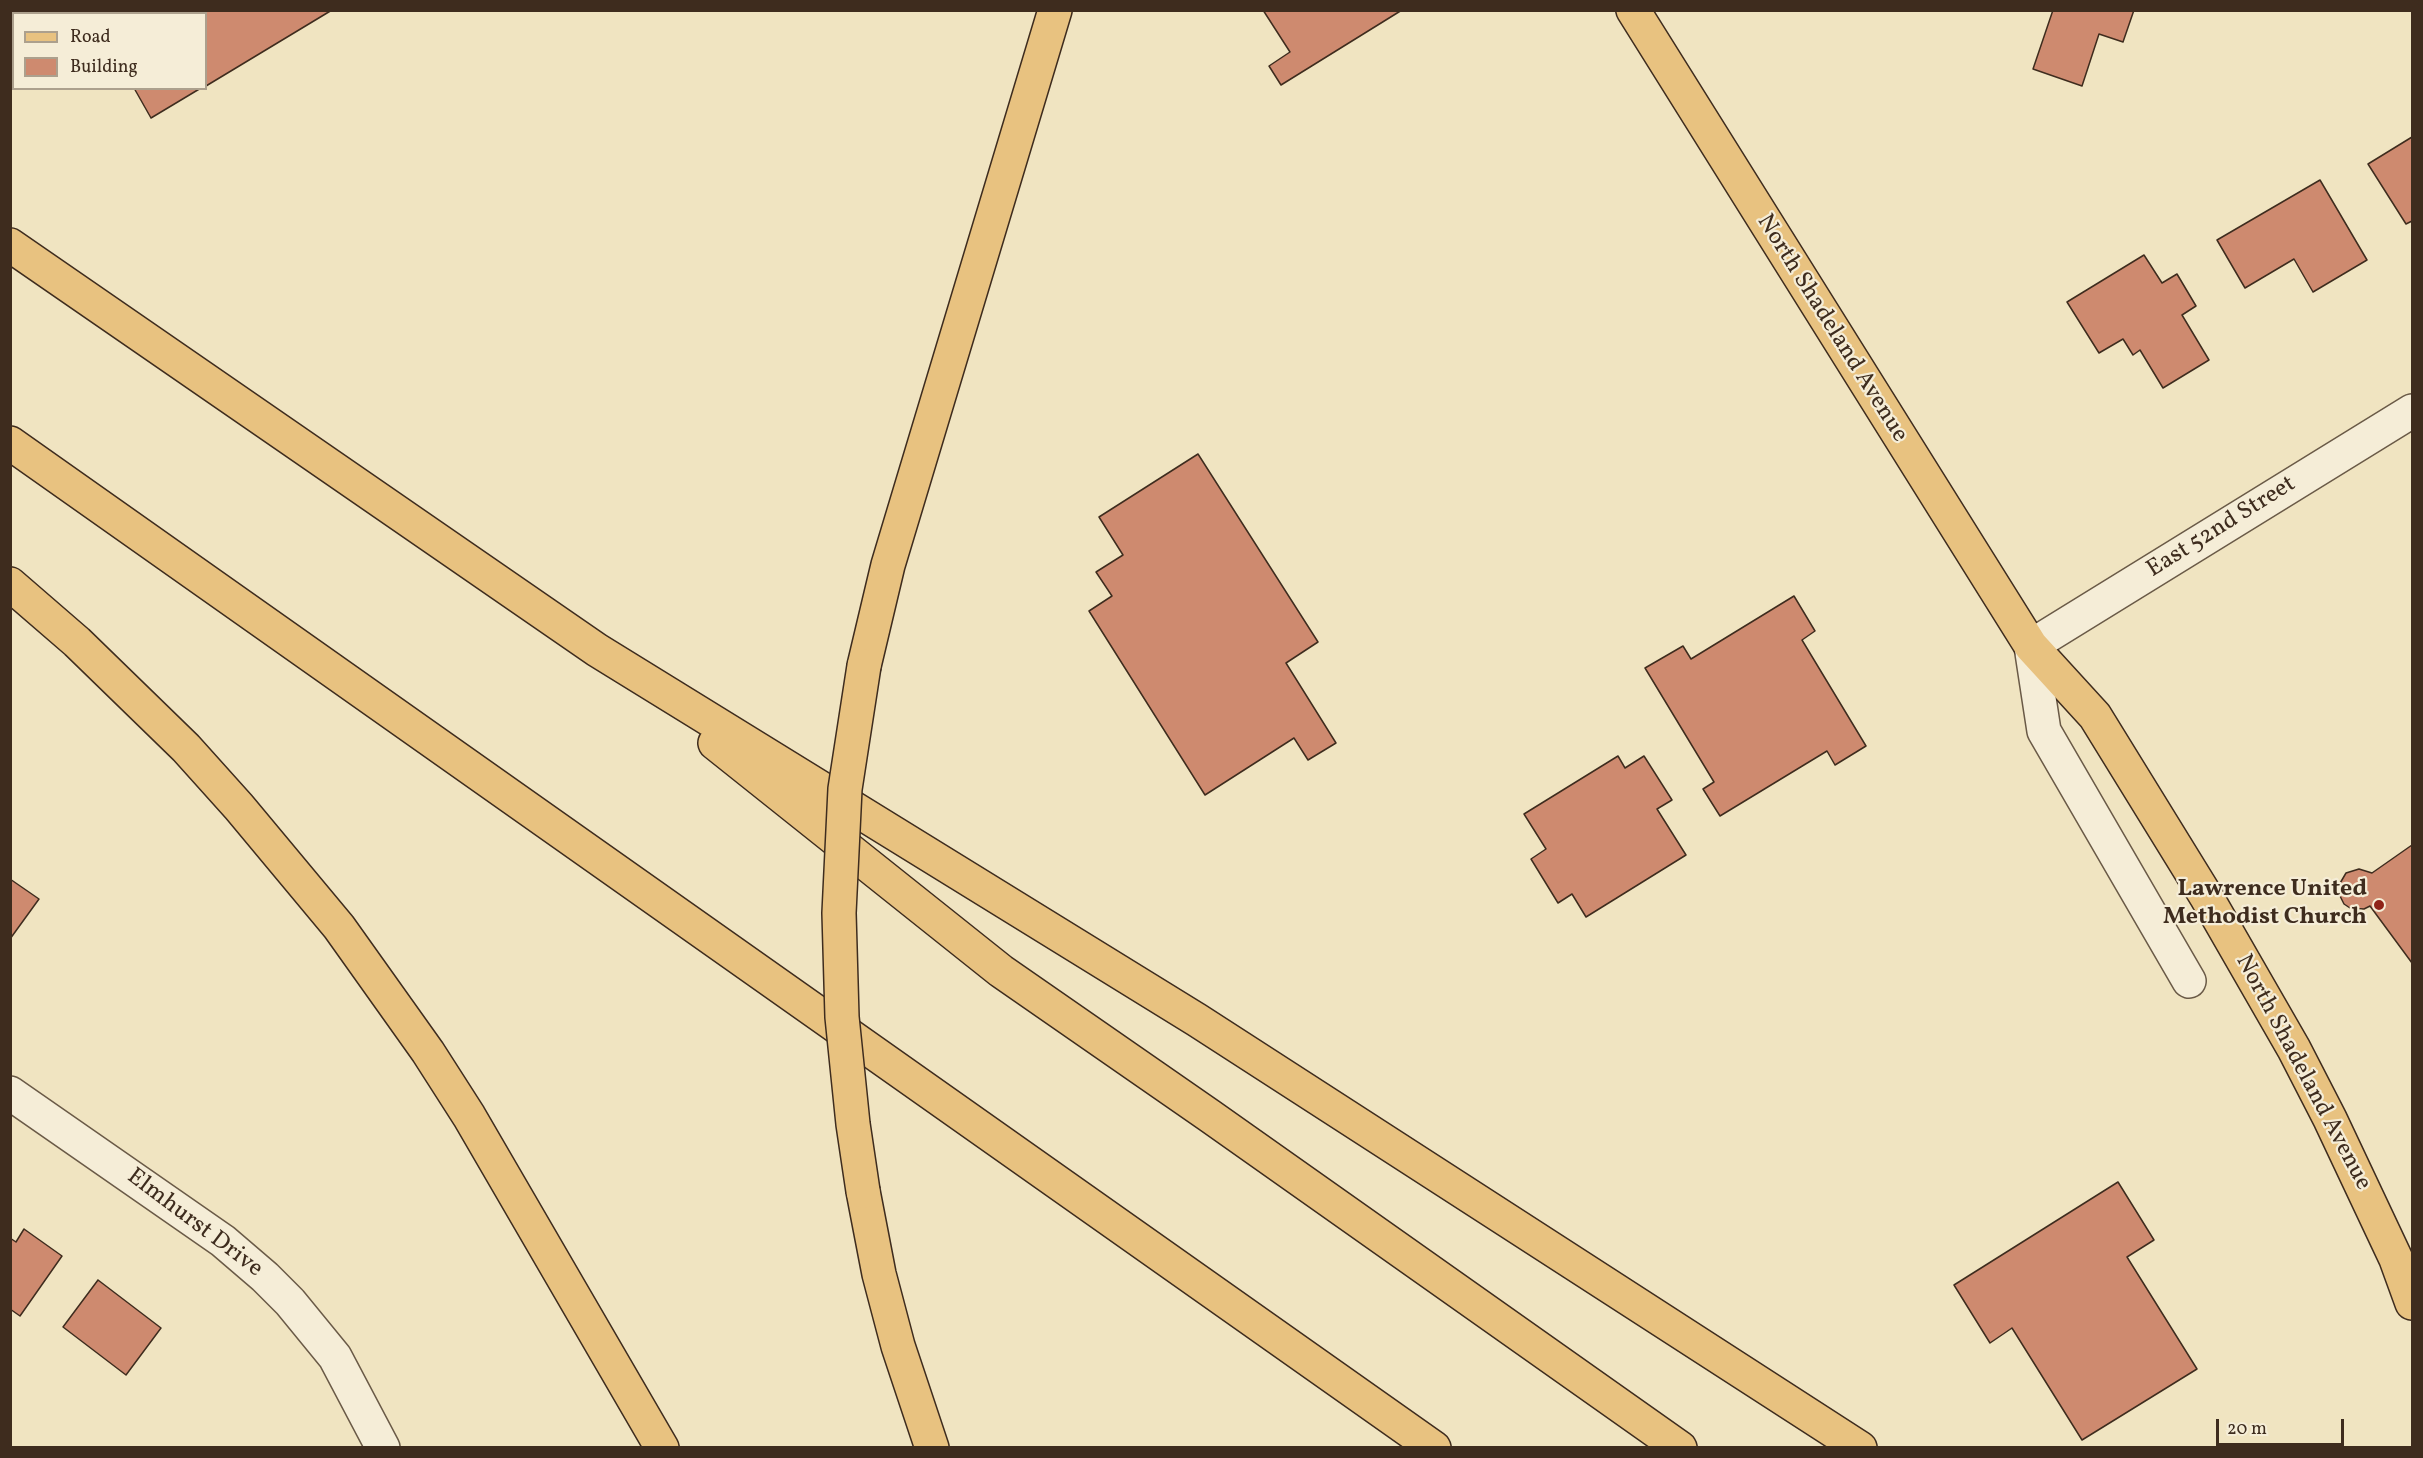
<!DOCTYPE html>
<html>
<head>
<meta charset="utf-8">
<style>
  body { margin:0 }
  #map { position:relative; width:2423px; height:1458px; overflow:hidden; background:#f0e4c1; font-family:Vollkorn,serif }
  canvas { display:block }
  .frame { position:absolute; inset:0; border:12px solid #3e2c1e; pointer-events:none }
  .legend { position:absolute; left:12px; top:12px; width:195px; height:78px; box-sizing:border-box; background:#f5edd7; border:2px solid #aca08d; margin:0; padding:8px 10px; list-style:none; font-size:18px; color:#3e2c1e }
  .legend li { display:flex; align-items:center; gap:12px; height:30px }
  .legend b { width:30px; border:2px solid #aca08d }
  .scale { position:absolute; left:2216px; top:1419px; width:128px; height:27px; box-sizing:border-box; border:3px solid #3e2c1e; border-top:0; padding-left:8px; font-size:18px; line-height:21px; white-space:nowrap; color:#3e2c1e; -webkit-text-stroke:4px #f5edd7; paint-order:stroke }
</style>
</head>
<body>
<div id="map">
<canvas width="2423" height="1458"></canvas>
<div class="frame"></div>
<ul class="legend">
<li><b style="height:8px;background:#e8c280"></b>Road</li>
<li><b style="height:16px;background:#ce8a6f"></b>Building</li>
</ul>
<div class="scale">20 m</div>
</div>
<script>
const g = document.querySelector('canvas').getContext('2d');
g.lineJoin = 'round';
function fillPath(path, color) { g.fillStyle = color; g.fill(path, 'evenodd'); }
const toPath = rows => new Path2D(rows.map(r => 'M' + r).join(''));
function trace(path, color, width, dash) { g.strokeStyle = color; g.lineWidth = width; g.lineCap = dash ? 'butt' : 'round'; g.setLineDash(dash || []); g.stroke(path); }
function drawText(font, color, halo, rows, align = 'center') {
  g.font = font + ' Vollkorn,serif'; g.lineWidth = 4.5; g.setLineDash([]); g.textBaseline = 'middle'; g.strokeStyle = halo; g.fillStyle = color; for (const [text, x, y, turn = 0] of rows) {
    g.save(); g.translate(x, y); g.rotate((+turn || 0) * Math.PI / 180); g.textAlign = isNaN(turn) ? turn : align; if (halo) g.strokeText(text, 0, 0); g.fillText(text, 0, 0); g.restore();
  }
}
const building = toPath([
  [88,10,332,10,206,86,206,14,90,14,88,10],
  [1263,10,1402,10,1281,85,1269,66,1290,52,1263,10],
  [2053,10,2134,10,2123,42,2099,34,2082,86,2033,69,2053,10],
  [134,88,201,88,151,118,134,88],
  [2412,137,2412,223,2412,221,2406,224,2368,164,2412,137],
  [2320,180,2367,260,2313,292,2294,259,2245,288,2217,240,2320,180],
  [2144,255,2162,283,2177,274,2196,306,2182,315,2209,360,2163,388,2140,350,2133,355,2123,339,2099,353,2067,302,2144,255],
  [1198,454,1318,642,1286,663,1336,743,1308,760,1294,738,1205,795,1089,611,1112,596,1096,572,1123,555,1099,517,1198,454],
  [1794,596,1815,631,1802,640,1866,746,1835,765,1827,751,1720,816,1703,789,1714,782,1645,668,1683,646,1691,659,1794,596],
  [1618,756,1625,768,1644,756,1672,800,1657,809,1686,855,1586,917,1572,894,1558,903,1531,859,1546,849,1524,814,1618,756],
  [2412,845,2412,963,2370,906,2364,909,2350,908,2344,904,2338,892,2339,885,2346,873,2359,869,2372,873,2412,845],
  [10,879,39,899,10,939,10,879],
  [2118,1182,2154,1240,2127,1257,2197,1369,2082,1440,2012,1328,1990,1343,1954,1285,2118,1182],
  [24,1229,62,1256,20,1316,10,1309,10,1238,16,1242,24,1229],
  [98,1280,161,1328,126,1375,63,1327,98,1280]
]);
fillPath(building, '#ce8a6f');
trace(building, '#3e2c1e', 1.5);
const minor = toPath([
  [2189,981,2044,731,2031,646,2412,411],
  [10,1093,223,1241,265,1277,290,1302,335,1357,383,1448]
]);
const primary = toPath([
  [1633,10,2031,646,2095,716,2206,896,2294,1049,2330,1119,2396,1259,2412,1303]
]);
const motorway = toPath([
  [10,245,597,650,1197,1020,1860,1448],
  [10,443,1434,1448],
  [10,584,77,642,186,748,239,807,339,927,428,1052,469,1116,662,1448],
  [864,666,888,565,1055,10],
  [715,743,1001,971,1210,1116,1680,1448],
  [863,1191,879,1274,898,1346,932,1448]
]);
trace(minor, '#6a5a47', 36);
trace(primary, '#3e2c1e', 36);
trace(motorway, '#3e2c1e', 36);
trace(minor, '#f5edd7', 33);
trace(primary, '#e8c280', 33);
trace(motorway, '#e8c280', 33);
const motorwayBridge = toPath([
  [863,1191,853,1124,842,1017,839,913,845,789,864,666]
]);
trace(motorwayBridge, '#3e2c1e', 36, []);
trace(motorwayBridge, '#e8c280', 33);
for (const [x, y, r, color] of [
  [2379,905,6,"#8f2418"]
]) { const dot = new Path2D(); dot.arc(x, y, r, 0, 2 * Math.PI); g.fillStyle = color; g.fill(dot); trace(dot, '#f5edd7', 2); }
drawText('24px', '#3e2c1e', '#f5edd7', [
  ["North Shadeland Avenue",1831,329,58],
  ["East 52nd Street",2222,528,-32],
  ["North Shadeland Avenue",2302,1073,62],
  ["Elmhurst Drive",194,1224,37]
]);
drawText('bold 24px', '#3e2c1e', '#f5edd7', [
  ["Lawrence United",2367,891],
  ["Methodist Church",2367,919]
], 'right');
</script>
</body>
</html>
